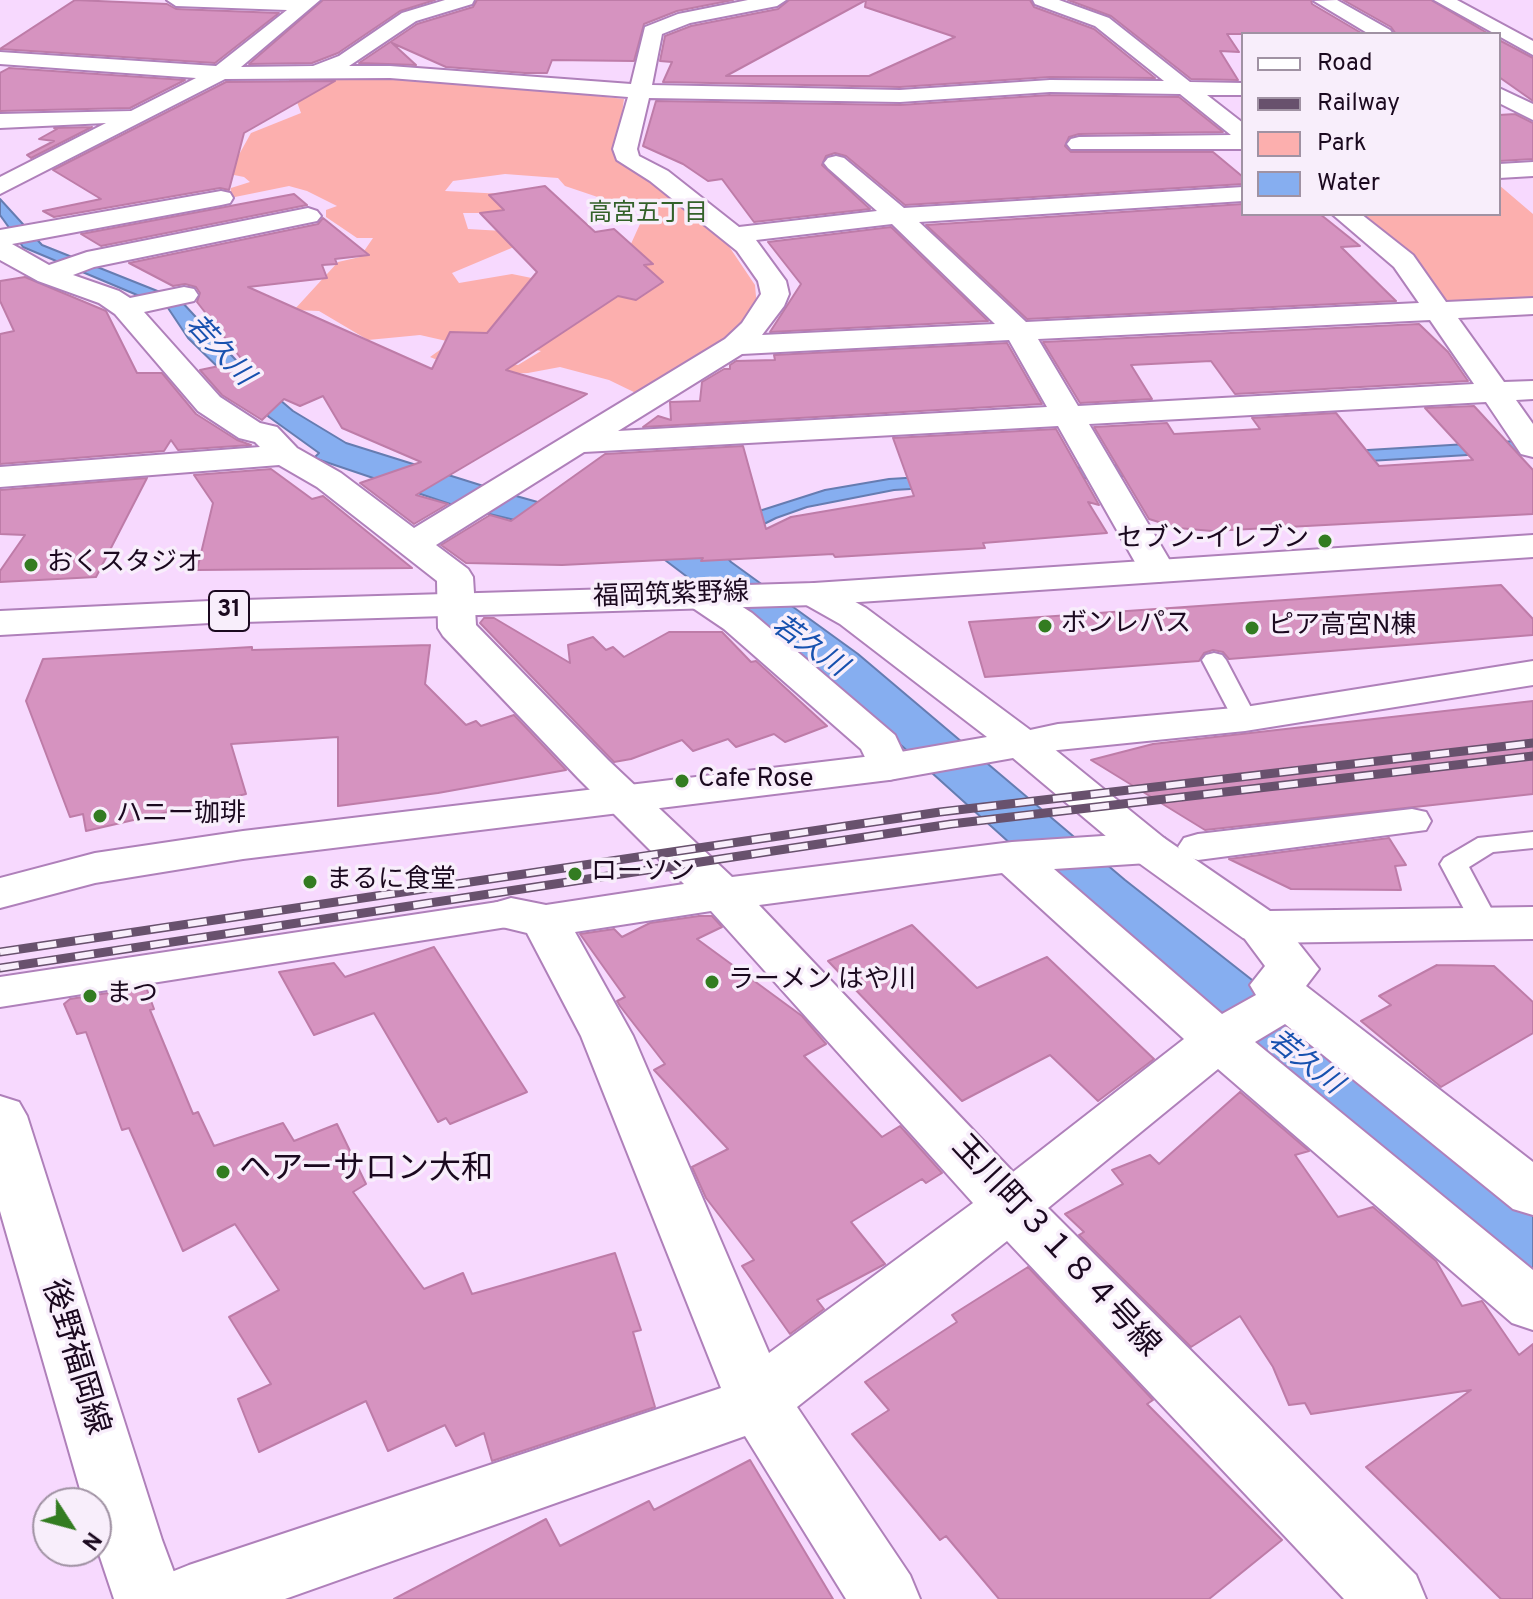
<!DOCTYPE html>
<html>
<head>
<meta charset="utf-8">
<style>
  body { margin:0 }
  #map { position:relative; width:1533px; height:1599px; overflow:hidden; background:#f7d9fe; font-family:Overpass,sans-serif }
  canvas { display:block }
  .legend { position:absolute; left:1241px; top:32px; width:260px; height:184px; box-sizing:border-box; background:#f8eefb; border:2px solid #a092a3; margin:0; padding:10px 14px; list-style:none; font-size:24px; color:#1b091f }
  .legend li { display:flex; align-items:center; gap:16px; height:40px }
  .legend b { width:40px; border:2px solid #a092a3 }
  .north { position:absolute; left:32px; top:1487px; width:80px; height:80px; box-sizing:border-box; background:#f8eefb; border:2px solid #a092a3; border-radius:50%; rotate:126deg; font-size:22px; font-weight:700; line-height:32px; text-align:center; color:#1b091f }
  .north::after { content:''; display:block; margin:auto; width:28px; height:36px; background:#337c21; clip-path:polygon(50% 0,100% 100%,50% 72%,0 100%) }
</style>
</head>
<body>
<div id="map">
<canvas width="1533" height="1599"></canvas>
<ul class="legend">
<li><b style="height:10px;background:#fff"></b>Road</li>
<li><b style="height:10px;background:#68516d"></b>Railway</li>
<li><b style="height:22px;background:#fcafae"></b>Park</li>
<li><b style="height:22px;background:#86aef0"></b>Water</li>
</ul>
<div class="north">N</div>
</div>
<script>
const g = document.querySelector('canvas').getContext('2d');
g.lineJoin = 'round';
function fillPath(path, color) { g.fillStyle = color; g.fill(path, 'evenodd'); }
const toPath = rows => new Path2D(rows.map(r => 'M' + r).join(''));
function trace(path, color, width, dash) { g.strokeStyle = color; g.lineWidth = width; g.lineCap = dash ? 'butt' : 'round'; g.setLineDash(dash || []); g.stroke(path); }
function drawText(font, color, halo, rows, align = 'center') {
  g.font = font + ' Overpass,"Noto Sans JP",sans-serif'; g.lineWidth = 7; g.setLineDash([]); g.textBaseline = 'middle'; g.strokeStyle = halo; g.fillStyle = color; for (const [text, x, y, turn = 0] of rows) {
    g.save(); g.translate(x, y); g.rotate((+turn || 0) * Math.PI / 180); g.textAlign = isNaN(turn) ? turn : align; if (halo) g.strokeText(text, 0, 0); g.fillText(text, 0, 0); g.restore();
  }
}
fillPath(toPath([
  [389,73,624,99,617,149,724,239,755,285,757,308,729,342,642,396,609,380,560,367,528,373,497,374,500,362,518,365,541,351,485,339,457,368,430,357,451,342,420,335,368,340,319,311,294,310,338,262,360,257,373,238,357,238,326,217,326,210,337,206,307,191,289,186,230,198,231,188,250,182,244,177,209,170,236,160,251,133,301,113,289,80],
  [505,174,558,178,565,186,645,213,630,246,656,281,643,296,620,296,512,274,459,283,452,273,521,244,503,231,468,229,463,213,526,213,504,194,445,191,453,181],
  [1499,185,1533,214,1533,302,1447,307,1351,214,1499,214]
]), '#fcafae');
const water = toPath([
  [0,199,42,245,180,300,247,372,293,411,346,443,509,494,652,534,756,512,825,490,889,479,1533,440,1533,451,894,490,807,507,776,518,718,547,731,562,858,654,1125,880,1533,1201,1533,1289,1052,881,902,746,756,629,657,554,456,506,314,458,319,453,269,417,188,338,168,308,23,247,0,215,0,199]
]);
fillPath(water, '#86aef0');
trace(water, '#667cb1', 2);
const building = toPath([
  [75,0,167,4,176,9,279,13,215,63,0,49,75,0],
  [323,0,435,0,400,11,338,53,312,63,249,64,323,0],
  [477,0,733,0,677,11,644,24,634,61,552,60,547,73,525,73,446,67,392,43,416,65,359,63,417,24,473,7,477,0],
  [789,0,1030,0,1034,7,1094,29,1155,78,1050,77,900,87,663,82,672,62,660,61,665,36,691,26,778,9,789,0],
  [866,0,865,7,955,37,869,76,726,76,866,0],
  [1068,0,1311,0,1312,4,1363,34,1227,34,1239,52,1220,51,1238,80,1191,79,1111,16,1068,0],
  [1343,0,1431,0,1489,34,1396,34,1391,27,1343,0],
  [1499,40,1533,58,1533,101,1499,77,1499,40],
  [9,68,185,80,130,108,0,111,0,73,9,68],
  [335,81,244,133,229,190,220,188,54,217,43,211,101,199,53,170,226,82,335,81],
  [1050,95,1179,97,1223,132,1079,134,1069,137,1065,146,1071,152,1213,152,1243,177,1243,184,905,205,846,156,835,153,826,156,822,165,870,209,754,222,722,179,708,181,683,164,643,146,656,101,900,105,1050,95],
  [1515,114,1533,123,1533,159,1499,161,1499,115,1515,114],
  [92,127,31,158,27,155,54,141,39,139,57,129,54,128,92,127],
  [545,186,595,232,614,229,653,264,644,265,663,282,636,300,618,296,506,370,587,394,416,495,448,504,414,524,360,483,421,462,342,428,323,396,300,406,284,399,262,420,222,395,200,370,243,361,197,302,200,293,196,287,185,284,173,286,129,263,318,224,323,218,369,255,335,259,337,264,322,265,327,278,248,287,432,369,450,332,487,333,537,272,480,213,504,210,489,195,545,186],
  [294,194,307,205,101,246,81,234,294,194],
  [1243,204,1243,214,1320,214,1360,246,1341,247,1396,301,1027,319,926,225,1243,204],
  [891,227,988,321,770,332,801,284,768,242,891,227],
  [25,277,106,311,137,373,162,373,196,414,237,440,251,445,178,450,171,440,164,451,0,464,0,334,14,331,0,301,0,281,25,277],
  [1419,324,1448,352,1468,381,1235,394,1211,361,1131,365,1152,399,1080,403,1043,342,1419,324],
  [1007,343,1042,404,643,427,658,416,671,420,670,402,700,401,702,382,724,369,730,369,730,365,736,361,775,360,774,355,1007,343],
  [1474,406,1533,470,1533,514,1212,531,1178,528,1149,519,1094,427,1167,423,1174,434,1260,429,1252,418,1336,413,1379,466,1473,460,1425,408,1474,406],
  [1056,429,1099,505,1088,502,1107,533,983,543,985,548,835,557,833,554,701,561,703,558,562,565,466,563,441,545,490,515,511,521,605,454,743,446,766,529,791,517,914,496,893,438,1056,429],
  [271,469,312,499,323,496,412,568,197,570,213,503,194,475,271,469],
  [147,478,96,577,0,582,0,571,25,535,0,534,0,490,147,478],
  [1501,585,1533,619,1533,635,1229,659,1223,652,1213,650,1204,653,1199,661,985,677,969,622,1501,585],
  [484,618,494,618,570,663,568,645,593,637,606,650,613,647,624,657,669,632,722,632,751,662,756,661,827,726,785,742,774,734,736,747,728,739,693,751,682,740,631,759,614,762,480,623,484,618],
  [430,645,425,684,466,725,476,721,481,726,514,715,566,770,438,793,338,806,338,737,231,744,246,794,86,831,83,814,70,817,26,701,43,659,252,647,252,650,430,645],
  [1533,701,1533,794,1205,830,1091,760,1153,744,1533,701],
  [1389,838,1406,865,1395,866,1401,890,1291,889,1229,859,1389,838],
  [699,916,712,916,722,927,697,939,802,1016,826,1044,804,1056,882,1137,900,1126,942,1173,926,1183,922,1179,851,1222,885,1264,817,1300,824,1309,790,1334,742,1266,754,1260,706,1198,692,1167,728,1149,654,1070,665,1064,620,1006,617,1001,625,997,580,934,614,929,622,937,650,923,699,916],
  [912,925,977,988,1047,957,1154,1059,1098,1101,1050,1055,962,1101,828,961,912,925],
  [434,947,527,1092,450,1124,446,1118,438,1122,374,1013,314,1035,279,972,334,963,345,977,434,947],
  [1437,965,1494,966,1533,1002,1533,1033,1441,1087,1361,1021,1391,1005,1379,996,1437,965],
  [146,987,154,1009,150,1010,193,1114,198,1112,214,1146,283,1123,294,1141,337,1124,366,1184,353,1192,424,1289,463,1273,472,1294,615,1253,641,1330,633,1332,655,1407,492,1461,484,1433,456,1446,445,1425,388,1451,366,1401,259,1452,238,1399,271,1384,229,1317,279,1290,235,1224,183,1251,129,1128,122,1130,86,1032,77,1034,64,1004,70,999,146,987],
  [1240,1092,1309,1151,1295,1155,1338,1217,1373,1207,1436,1261,1462,1306,1482,1301,1519,1355,1533,1344,1533,1599,1501,1599,1366,1467,1471,1390,1311,1414,1305,1403,1289,1405,1273,1367,1240,1316,1191,1347,1079,1235,1084,1232,1065,1214,1123,1184,1112,1170,1150,1155,1159,1164,1240,1092],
  [1028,1267,1153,1400,1147,1404,1282,1540,1209,1599,999,1599,946,1536,940,1540,852,1434,889,1410,865,1382,957,1322,952,1315,1028,1267],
  [750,1460,833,1599,394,1599,546,1519,560,1546,649,1501,654,1510,750,1460]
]);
fillPath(building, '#d693c0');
trace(building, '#be7ca8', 2);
const service = toPath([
  [1214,653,1222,655,1226,660,1257,719,1254,724,1236,724,1233,719,1202,660,1206,655,1214,653],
  [1533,832,1533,848,1493,852,1469,867,1499,923,1495,930,1485,933,1475,930,1440,864,1444,858,1478,838,1533,832]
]);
const pedestrian = toPath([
  [1412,809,1426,812,1431,821,1426,830,1198,860,1184,856,1178,847,1184,838,1198,834,1412,809],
  [511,900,526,904,532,914,526,924,0,1007,0,977,511,900]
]);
const minor = toPath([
  [167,0,320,0,241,67,313,66,339,56,402,13,445,0,474,0,472,4,416,21,349,66,390,66,631,84,645,27,678,14,748,0,786,0,777,6,690,23,662,34,652,85,900,90,1050,80,1164,81,1095,26,1035,4,1033,0,1059,0,1109,18,1190,82,1243,83,1243,95,1207,95,1243,123,1243,149,1071,149,1067,144,1071,139,1079,137,1231,135,1180,94,1050,92,900,102,649,98,637,149,639,156,668,171,739,227,877,211,828,168,824,163,828,158,836,156,844,158,904,208,1243,187,1243,201,919,222,1026,322,1419,303,1394,267,1332,214,1361,214,1413,255,1446,302,1533,298,1533,314,1458,318,1504,382,1533,381,1533,399,1516,400,1533,424,1533,457,1521,454,1486,402,1089,424,1176,571,1171,579,1158,582,1145,579,1140,571,1058,426,584,452,436,545,468,569,473,577,476,625,608,760,732,877,1012,842,1148,833,1164,838,1171,848,1164,858,1148,863,1054,869,1222,1014,1256,995,1250,985,1265,966,1236,927,1243,916,1260,911,1277,916,1319,969,1306,986,1533,1162,1533,1215,1513,1209,1285,1024,1255,1042,1533,1270,1533,1330,1512,1323,1218,1069,1048,1208,1416,1575,1426,1599,1344,1599,1007,1241,797,1407,910,1575,920,1599,846,1599,745,1436,285,1599,154,1599,164,1575,189,1565,721,1388,581,1036,527,933,494,925,487,914,494,903,511,898,546,905,684,884,578,778,443,636,438,628,437,581,317,487,279,465,0,487,0,467,260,447,255,442,239,438,198,411,115,314,99,303,38,281,0,260,0,230,221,191,230,193,233,198,230,203,221,205,12,244,49,265,87,252,308,208,317,211,321,216,317,221,94,267,73,275,119,291,130,298,184,287,194,289,198,295,194,301,144,312,220,397,260,423,277,427,297,448,341,473,414,528,725,339,742,323,761,294,758,281,737,251,650,181,617,160,613,149,628,97,390,78,225,79,0,194,0,177,106,123,0,128,0,114,131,111,196,78,0,64,0,52,216,66,287,10,176,6,167,0],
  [892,224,995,324,762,335,784,306,789,294,786,281,756,240,892,224],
  [1430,320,1474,384,1078,406,1038,339,1430,320],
  [1009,340,1047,407,618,431,742,354,1009,340],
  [1002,873,1184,1039,1013,1172,759,905,1002,873],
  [711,911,973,1203,769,1353,633,1036,575,932,711,911],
  [1337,0,1390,30,1393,34,1369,34,1314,1,1337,0],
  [1434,0,1457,0,1533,41,1533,55,1434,0],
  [1499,88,1533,104,1533,120,1499,103,1499,88],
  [1533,162,1533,176,1499,178,1499,164,1533,162],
  [700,585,713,588,752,613,895,735,910,767,904,776,889,780,874,776,861,749,724,629,687,604,681,596,687,588,700,585],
  [1533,661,1533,685,1245,731,1058,750,1022,757,1007,753,1001,744,1007,735,1058,724,1245,707,1533,661]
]);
const tertiary = toPath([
  [814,583,827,586,866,608,1037,735,1164,838,1270,911,1533,907,1533,939,1260,943,1243,938,1132,858,1013,758,889,780,243,859,95,883,0,908,0,878,95,853,243,831,889,754,987,737,840,624,801,602,795,594,801,586,814,583]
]);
const secondary = toPath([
  [0,1096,19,1102,27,1116,162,1540,184,1599,114,1599,96,1545,96,1503,84,1503,0,1211,0,1096]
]);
const primary = toPath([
  [1533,535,1533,557,814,605,210,623,0,635,0,611,210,601,814,583,1533,535]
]);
trace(service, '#af80ba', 4);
trace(pedestrian, '#af80ba', 4);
trace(minor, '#af80ba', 4);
trace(tertiary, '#af80ba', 4);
trace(secondary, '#af80ba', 4);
trace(primary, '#af80ba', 4);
fillPath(service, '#fff');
fillPath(pedestrian, '#fff');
fillPath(minor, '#fff');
fillPath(tertiary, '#fff');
fillPath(secondary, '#fff');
fillPath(primary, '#fff');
const rail = toPath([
  [0,952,940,812,1533,743],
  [0,968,951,824,1533,756]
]);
trace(rail, '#68516d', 9);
trace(rail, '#f8eefb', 6, [19]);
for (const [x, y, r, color] of [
  [1325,541,8,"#337c21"],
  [31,565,8,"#337c21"],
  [1045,626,8,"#337c21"],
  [1252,628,8,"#337c21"],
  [682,781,8,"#337c21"],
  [100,816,8,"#337c21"],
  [575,874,8,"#337c21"],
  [310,882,8,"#337c21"],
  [712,982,8,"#337c21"],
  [90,996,8,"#337c21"],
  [223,1172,8,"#337c21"]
]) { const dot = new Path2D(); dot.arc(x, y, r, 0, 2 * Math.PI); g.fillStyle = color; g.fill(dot); trace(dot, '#f8eefb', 3); }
drawText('24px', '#336129', '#f8eefb', [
  ["高宮五丁目",648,215]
]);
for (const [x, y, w] of [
  [229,611,40]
]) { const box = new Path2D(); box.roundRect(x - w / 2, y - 20, w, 40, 6); g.fillStyle = '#f8eefb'; g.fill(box); trace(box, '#1b091f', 2); }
drawText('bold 24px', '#1b091f', null, [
  ["31",229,611]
]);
drawText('26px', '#1b091f', '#f8eefb', [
  ["セブン-イレブン",1309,541,"right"],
  ["おくスタジオ",47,565],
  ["ボンレパス",1061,626],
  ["ピア高宮N棟",1268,628],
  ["Cafe Rose",698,781],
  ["ハニー珈琲",116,816],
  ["ローソン",591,874],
  ["まるに食堂",326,882],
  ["ラーメン はや川",728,982],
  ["まつ",106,996]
], 'left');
drawText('26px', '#1b091f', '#f8eefb', [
  ["福岡筑紫野線",671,597,-2]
]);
drawText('italic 28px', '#1751af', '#f8eefb', [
  ["若久川",218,352,47],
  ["若久川",808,648,35],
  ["若久川",1304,1064,38]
]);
drawText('32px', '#1b091f', '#f8eefb', [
  ["ヘアーサロン大和",239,1172]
], 'left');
drawText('32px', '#1b091f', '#f8eefb', [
  ["玉川町３１８４号線",1054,1248,47],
  ["後野福岡線",73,1358,73]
]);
</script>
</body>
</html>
